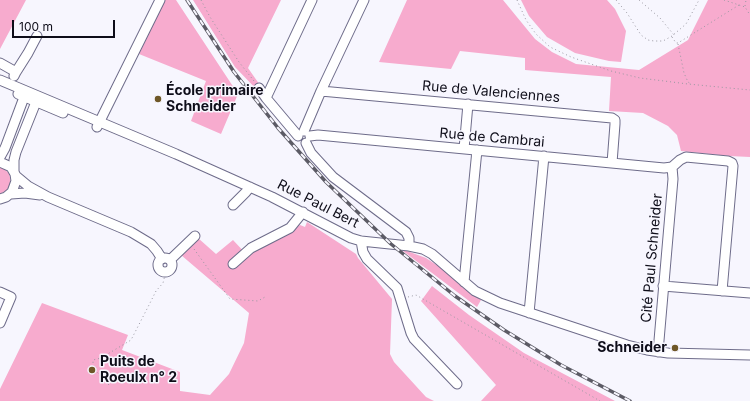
<!DOCTYPE html>
<html>
<head>
<meta charset="utf-8">
<style>
  body { margin:0 }
  #map { position:relative; width:750px; height:401px; overflow:hidden; background:#f7f6fe; font-family:Inter,sans-serif }
  canvas { display:block }
  .scale { position:absolute; left:12px; top:20px; width:103px; height:18px; box-sizing:border-box; border:2px solid #0e0d19; border-top:0; padding-left:5px; font-size:12px; line-height:14px; white-space:nowrap; color:#0e0d19; -webkit-text-stroke:3px #f7f6fe; paint-order:stroke }
</style>
</head>
<body>
<div id="map">
<canvas width="750" height="401"></canvas>
<div class="scale">100 m</div>
</div>
<script>
const g = document.querySelector('canvas').getContext('2d');
g.lineJoin = 'round';
function fillPath(path, color) { g.fillStyle = color; g.fill(path, 'evenodd'); }
const toPath = rows => new Path2D(rows.map(r => 'M' + r).join(''));
function trace(path, color, width, dash) { g.strokeStyle = color; g.lineWidth = width; g.lineCap = dash ? 'butt' : 'round'; g.setLineDash(dash || []); g.stroke(path); }
function drawText(font, color, halo, rows, align = 'center') {
  g.font = font + ' Inter,sans-serif'; g.lineWidth = 3; g.setLineDash([]); g.textBaseline = 'middle'; g.strokeStyle = halo; g.fillStyle = color; for (const [text, x, y, turn = 0] of rows) {
    g.save(); g.translate(x, y); g.rotate((+turn || 0) * Math.PI / 180); g.textAlign = isNaN(turn) ? turn : align; if (halo) g.strokeText(text, 0, 0); g.fillText(text, 0, 0); g.restore();
  }
}
fillPath(toPath([
  [0,0,26,0,0,49],
  [165,0,176,0,238,94,221,134,191,121,206,81,139,54],
  [193,0,281,0,248,68,262,88,258,91,235,67],
  [407,0,503,0,535,39,552,52,576,64,639,70,688,40,708,0,750,0,750,157,729,156,681,151,677,135,668,126,643,113,609,111,611,77,525,70,525,58,460,51,451,69,379,62],
  [521,0,607,0,615,9,626,31,621,62,609,61,575,53,547,37,529,16],
  [0,167,4,169,9,173,11,182,7,190,0,194],
  [307,222,356,254,358,258,392,299,390,354,394,362,426,397,434,401,0,401,0,389,42,303,128,335,122,350,180,372,180,391,210,395,229,374,244,343,249,313,181,255,198,238,216,254,233,240,247,255,285,234,300,225,305,227],
  [399,248,426,258,441,268,465,289,481,300,477,307],
  [432,286,469,315,524,353,615,401,481,401,496,385,421,301]
]), '#f7abce');
const minor = toPath([
  [0,63,16,72,14,76],
  [16,72,28,53,37,36],
  [0,80,176,154,272,197,351,238,361,241,409,246,423,249,432,254,475,291,500,303,627,345,647,350,668,353,750,355],
  [259,88,266,98,298,136],
  [321,91,612,118,615,120,615,124,612,163],
  [18,94,63,113],
  [266,98,312,0],
  [97,127,160,0],
  [304,131,321,91,364,0],
  [310,136,318,135,664,168,672,167,680,160,686,157,728,161,732,163,733,166,722,291],
  [306,143,311,153,333,177,406,232,409,238,409,246],
  [464,149,468,104],
  [0,157,5,148,26,92],
  [0,162,11,167,15,174,16,181,12,192,6,197,0,199],
  [14,171,14,160,16,152,38,97],
  [16,176,28,186,48,197,131,232,151,244,157,251,162,259],
  [11,194,25,193,40,195],
  [233,205,246,192,250,187],
  [361,241,363,252,367,259,397,288,411,333,414,339,457,384],
  '158 265a7 7 0 1 1 14 0a7 7 0 1 1-14 0Z',
  [170,260,195,236],
  [233,264,251,248,290,228,303,212],
  [464,282,477,150],
  [663,286,750,293],
  [0,292,11,297,0,323],
  [529,313,544,156],
  [658,352,673,179,672,167]
]);
trace(minor, '#6e6c8a', 11);
trace(toPath([
  [201,0,210,17,239,62,254,81],
  [517,0,526,20,536,34,550,47,571,57,611,71,640,78,688,84,750,90],
  [616,0,627,13,641,35,648,40,654,41,663,41,672,36,686,24,699,0],
  [639,0,660,18,674,35],
  [724,0,745,7,750,15],
  [745,6,746,0],
  [672,37,676,43,678,43,739,5],
  [678,44,684,73,688,82,691,84],
  [194,249,230,299,258,301,265,297],
  [408,297,416,295,600,401],
  [109,385,97,372,93,365,93,360,101,358,131,340,149,305,156,291,163,283,166,271]
]), '#9998a1', 1, [1, 3]);
trace(minor, '#fff', 9);
const rail = toPath([
  [187,0,234,72,278,128,326,182,391,244,455,296,504,330,561,365,630,401]
]);
trace(rail, '#5c5b65', 3.5);
trace(rail, '#f7f6fe', 2, [6]);
for (const [x, y, r, color] of [
  [158,99,4,"#6e5727"],
  [675,348,4,"#6e5727"],
  [92,370,4,"#6e5727"]
]) { const dot = new Path2D(); dot.arc(x, y, r, 0, 2 * Math.PI); g.fillStyle = color; g.fill(dot); trace(dot, '#f7f6fe', 1.5); }
drawText('bold 14px', '#0e0d19', '#f7f6fe', [
  ["École primaire",166,91],
  ["Schneider",166,107],
  ["Schneider",667,348,"right"],
  ["Puits de",100,362],
  ["Roeulx n° 2",100,378]
], 'left');
drawText('14px', '#0e0d19', '#f7f6fe', [
  ["Rue de Valenciennes",491,92,5],
  ["Rue de Cambrai",492,138,5],
  ["Rue Paul Bert",318,204,27],
  ["Cité Paul Schneider",652,258,-85]
]);
</script>
</body>
</html>
